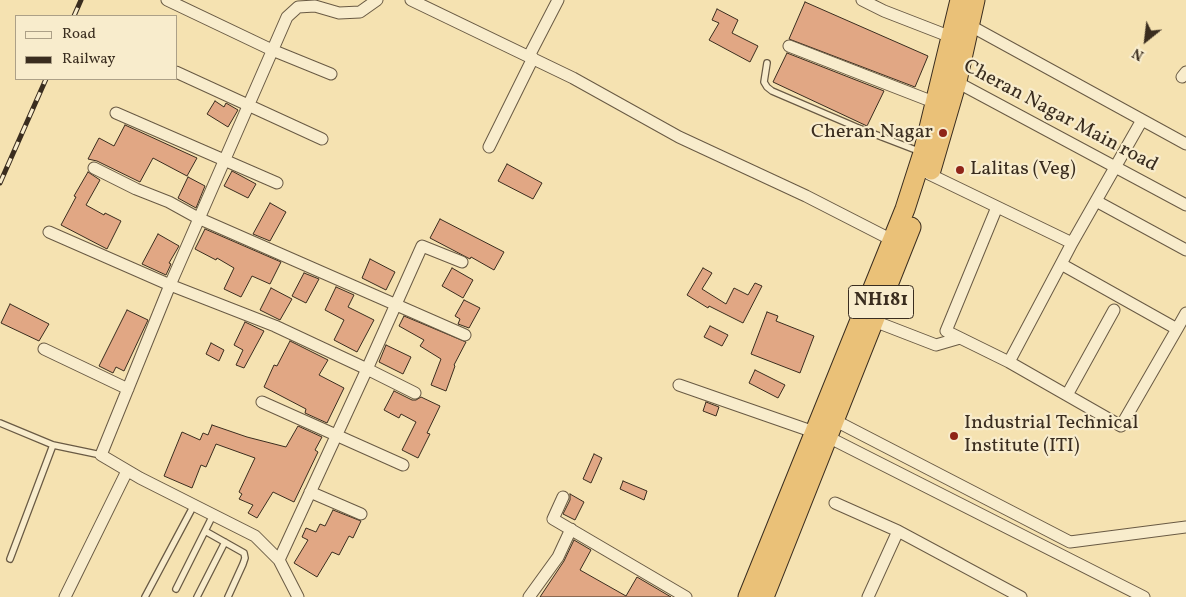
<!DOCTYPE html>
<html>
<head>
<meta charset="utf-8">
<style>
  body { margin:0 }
  #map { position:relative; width:1186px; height:597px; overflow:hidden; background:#f5e2b1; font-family:Vollkorn,serif }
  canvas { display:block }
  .legend { position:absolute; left:15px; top:15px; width:162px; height:65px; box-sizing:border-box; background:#f8eccc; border:1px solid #aca087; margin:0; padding:6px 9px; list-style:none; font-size:15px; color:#3a2d1f }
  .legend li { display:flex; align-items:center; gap:10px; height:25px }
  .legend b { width:25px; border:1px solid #aca087 }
  .north { position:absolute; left:1121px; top:15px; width:50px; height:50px; -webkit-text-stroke:4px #f8eccc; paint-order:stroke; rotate:209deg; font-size:14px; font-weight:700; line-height:20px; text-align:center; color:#3a2d1f }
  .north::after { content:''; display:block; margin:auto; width:18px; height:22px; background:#3a2d1f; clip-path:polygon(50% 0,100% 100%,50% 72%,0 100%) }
</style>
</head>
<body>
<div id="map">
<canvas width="1186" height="597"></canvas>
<ul class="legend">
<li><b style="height:6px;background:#f8eccc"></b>Road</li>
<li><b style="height:6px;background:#3a2d1f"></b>Railway</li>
</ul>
<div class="north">N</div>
</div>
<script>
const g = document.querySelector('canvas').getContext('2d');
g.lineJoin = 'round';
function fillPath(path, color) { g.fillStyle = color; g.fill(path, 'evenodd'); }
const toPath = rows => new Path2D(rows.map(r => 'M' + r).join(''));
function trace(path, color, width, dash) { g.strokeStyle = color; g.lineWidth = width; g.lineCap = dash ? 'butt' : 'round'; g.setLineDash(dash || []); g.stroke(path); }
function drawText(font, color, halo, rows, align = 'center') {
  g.font = font + ' Vollkorn,serif'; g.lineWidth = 4.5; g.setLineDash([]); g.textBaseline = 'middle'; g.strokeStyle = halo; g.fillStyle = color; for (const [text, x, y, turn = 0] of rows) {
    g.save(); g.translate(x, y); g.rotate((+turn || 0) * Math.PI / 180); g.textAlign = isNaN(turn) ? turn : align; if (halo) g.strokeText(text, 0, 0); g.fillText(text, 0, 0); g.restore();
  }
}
const building = toPath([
  [805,2,928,56,915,87,789,39,805,2],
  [717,9,738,20,732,33,758,46,750,62,709,40,719,23,712,20,717,9],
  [787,53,884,91,867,126,773,82,787,53],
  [215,101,224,107,226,103,238,110,228,127,207,114,215,101],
  [125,125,197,158,187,176,153,158,140,182,97,161,88,159,99,138,114,146,125,125],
  [507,164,542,183,533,199,498,181,507,164],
  [232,171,256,184,248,198,224,186,232,171],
  [88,172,100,180,86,205,104,215,105,213,121,221,107,249,61,225,76,197,74,196,88,172],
  [188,177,205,186,196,208,178,198,188,177],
  [270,203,286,212,270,241,253,234,270,203],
  [440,219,504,252,494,270,471,257,470,259,430,238,440,219],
  [205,229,281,262,270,284,252,276,241,297,224,289,234,268,217,258,216,260,195,249,205,229],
  [158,234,179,246,169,263,171,264,166,275,142,264,158,234],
  [370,259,395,272,386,290,362,278,370,259],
  [452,268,473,280,463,298,442,286,452,268],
  [703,268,712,273,702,289,726,304,734,288,748,295,755,283,762,286,743,323,709,306,708,308,687,295,703,268],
  [304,273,319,279,306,303,292,296,304,273],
  [336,287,354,295,348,307,374,320,357,352,334,340,344,320,325,310,336,287],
  [271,288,292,299,280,320,260,310,271,288],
  [464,300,480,308,469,328,458,324,460,319,455,316,464,300],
  [10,304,49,324,39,341,1,323,10,304],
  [127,310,148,320,124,371,116,367,113,373,99,366,127,310],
  [767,312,778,316,776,321,814,336,800,373,751,354,767,312],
  [404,316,466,342,454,365,455,366,446,391,431,385,441,359,420,346,424,340,399,326,404,316],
  [245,322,264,331,244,368,236,365,243,350,234,345,245,322],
  [710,326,728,335,722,346,704,337,710,326],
  [290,341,328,360,319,375,344,388,327,423,305,413,306,409,264,387,274,365,277,366,290,341],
  [211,343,224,350,219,361,206,354,211,343],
  [386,345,411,357,403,374,379,362,386,345],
  [755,370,785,385,778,398,749,383,755,370],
  [394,391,412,400,416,400,421,397,440,406,427,433,430,434,418,458,402,450,416,422,401,414,399,418,384,410,394,391],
  [706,402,719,407,716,416,703,411,706,402],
  [212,425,247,437,286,447,298,426,322,437,315,450,318,452,294,502,273,492,257,518,248,513,253,505,239,499,242,494,239,492,255,458,216,444,206,467,201,465,192,488,164,476,182,432,200,440,203,433,208,435,212,425],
  [594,454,602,458,591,483,583,479,594,454],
  [623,481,647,491,644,500,620,489,623,481],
  [570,494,584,502,575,520,563,514,570,500,570,494],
  [333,510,361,521,353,538,349,536,339,555,332,552,317,577,294,563,308,540,302,537,306,528,316,532,320,524,325,526,333,510],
  [574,540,591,550,580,570,626,596,637,577,671,597,540,597,564,561,574,540]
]);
fillPath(building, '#e1a784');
trace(building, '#3a2d1f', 1);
const service = toPath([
  [767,63,764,82,767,87,772,91,856,127,921,152],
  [0,423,53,445,101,455],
  [205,531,244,553,245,558,243,564,228,597],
  [10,559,53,445],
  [176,589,213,515],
  [145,597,194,505],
  [197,597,225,542]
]);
const minor = toPath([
  [167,0,272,50,331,74],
  [411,0,573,78,679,137,806,196,892,240],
  [862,0,884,11,951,37],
  [969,25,1186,144],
  [789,46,936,103],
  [529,56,558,0],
  [176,72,322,139],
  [1182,77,1186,72],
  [953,80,1186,205],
  [116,113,277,183],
  [489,147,533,58],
  [94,168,136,189,169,202,198,218,465,335],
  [929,174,1072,243,1061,264,1009,362,1121,426,1177,329,1061,264],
  [1096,201,1186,250],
  [997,207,946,331,1009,362],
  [49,232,170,285,287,17,298,7,315,6,339,13,360,12,377,0],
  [1072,243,1142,120],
  [874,321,936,345,960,338],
  [1177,329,1186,313],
  [44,349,128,389],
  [679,385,814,432],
  [415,393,367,369,422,246,462,262],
  [1067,395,1114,310],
  [262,402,403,465],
  [834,420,1070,542,1186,527],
  [828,437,1144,597],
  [310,492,361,514],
  [563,497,553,519,686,597],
  [835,503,898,531,1021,597],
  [279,560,367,369,275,326,170,285,101,455,140,478,255,536,279,560,298,597],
  [65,597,127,471],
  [529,597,558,557,571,529],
  [868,597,898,531]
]);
const trunk = toPath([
  [931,170,957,81,975,0],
  [748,597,905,209,923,153,960,0],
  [764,597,911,227]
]);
trace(service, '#695a44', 8);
trace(minor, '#695a44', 13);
trace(trunk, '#3a2d1f', 21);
trace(service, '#f8eccc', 5.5);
trace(minor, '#f8eccc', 11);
trace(trunk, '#eac178', 19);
const rail = toPath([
  [74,16,81,0],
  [0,183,46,79]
]);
trace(rail, '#3a2d1f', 5);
trace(rail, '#f8eccc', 3, [9]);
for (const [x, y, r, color] of [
  [943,133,5,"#8f2418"],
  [960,170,5,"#8f2418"],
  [954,436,5,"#8f2418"]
]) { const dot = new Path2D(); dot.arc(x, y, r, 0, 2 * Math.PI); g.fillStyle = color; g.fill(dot); trace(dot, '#f8eccc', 2); }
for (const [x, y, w] of [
  [881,302,65]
]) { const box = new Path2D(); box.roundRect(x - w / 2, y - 16.5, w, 33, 4); g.fillStyle = '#f8eccc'; g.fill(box); trace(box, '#3a2d1f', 1); }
drawText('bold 19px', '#3a2d1f', null, [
  ["NH181",881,302]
]);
drawText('20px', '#3a2d1f', '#f8eccc', [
  ["Cheran Nagar Main road",1060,117,28]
]);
drawText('20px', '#3a2d1f', '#f8eccc', [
  ["Cheran Nagar",933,133,"right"],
  ["Lalitas (Veg)",970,170],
  ["Industrial Technical",964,424],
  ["Institute (ITI)",964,447]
], 'left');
</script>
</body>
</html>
